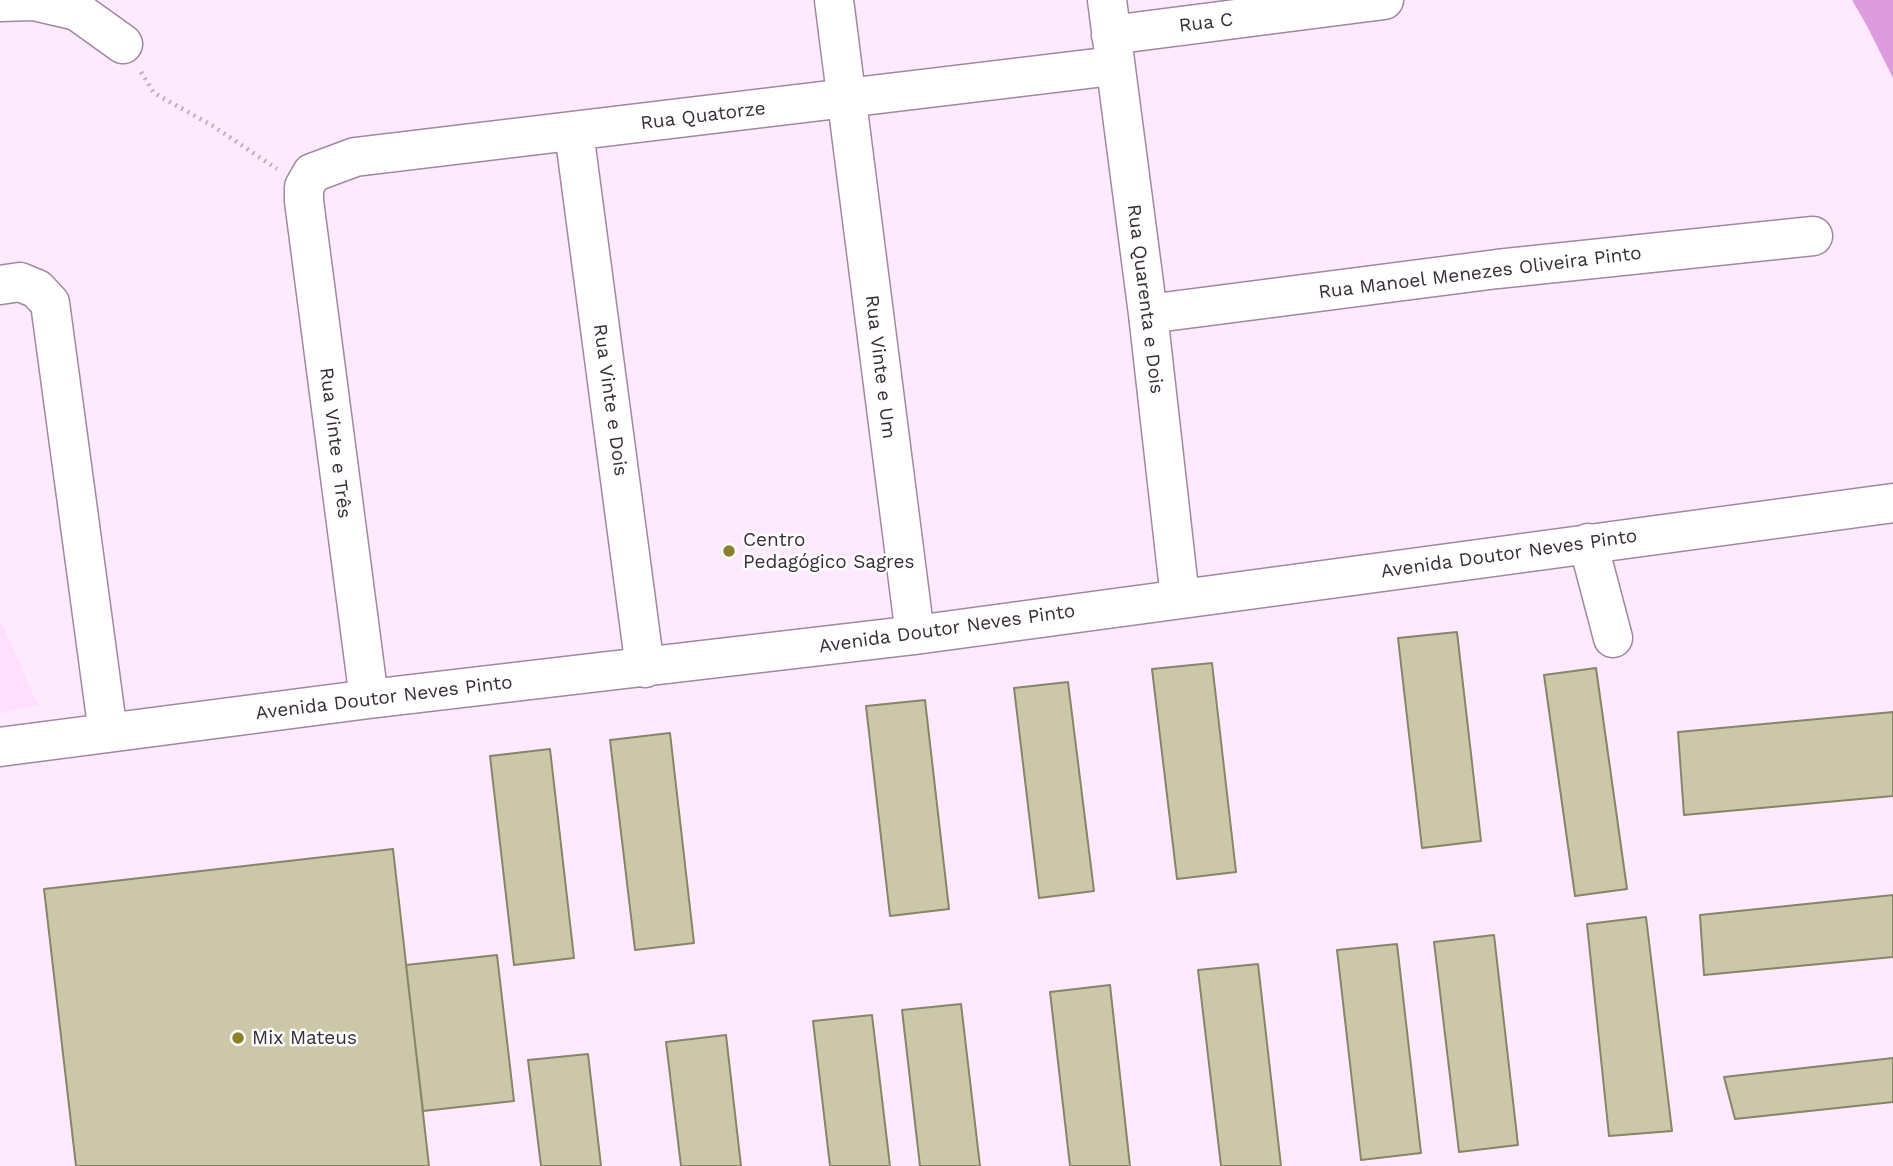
<!DOCTYPE html>
<html>
<head>
<meta charset="utf-8">
<style>
  body { margin:0 }
  canvas { display:block; background:#feeafe }
</style>
</head>
<body>
<canvas width="1893" height="1166"></canvas>
<script>
const g = document.querySelector('canvas').getContext('2d');
g.lineJoin = 'round';
function fillPath(path, color) { g.fillStyle = color; g.fill(path, 'evenodd'); }
const toPath = rows => new Path2D(rows.map(r => 'M' + r).join(''));
function trace(path, color, width, dash) { g.strokeStyle = color; g.lineWidth = width; g.lineCap = dash ? 'butt' : 'round'; g.setLineDash(dash || []); g.stroke(path); }
function drawText(font, color, halo, rows, align = 'center') {
  g.font = font + ' "Work Sans",sans-serif'; g.lineWidth = 5; g.setLineDash([]); g.textBaseline = 'middle'; g.strokeStyle = halo; g.fillStyle = color; for (const [text, x, y, turn = 0] of rows) {
    g.save(); g.translate(x, y); g.rotate((+turn || 0) * Math.PI / 180); g.textAlign = isNaN(turn) ? turn : align; if (halo) g.strokeText(text, 0, 0); g.fillText(text, 0, 0); g.restore();
  }
}
fillPath(toPath([
  [0,620,38,705,0,712]
]), '#fedffd');
fillPath(toPath([
  [1852,0,1893,0,1893,78,1867,26]
]), '#dd9cde');
const building = toPath([
  [1457,632,1481,841,1422,848,1398,638,1457,632],
  [1212,663,1236,872,1177,879,1152,669,1212,663],
  [1596,668,1627,889,1575,896,1544,675,1596,668],
  [1068,682,1094,891,1039,898,1014,688,1068,682],
  [925,700,949,909,890,916,866,706,925,700],
  [1893,712,1893,796,1684,815,1678,732,1893,712],
  [670,733,694,943,635,950,610,740,670,733],
  [550,749,574,958,514,965,490,756,550,749],
  [393,849,429,1166,76,1166,44,889,393,849],
  [1893,895,1893,957,1704,975,1700,915,1893,895],
  [1646,917,1672,1131,1609,1136,1587,924,1646,917],
  [1494,935,1518,1145,1459,1152,1434,942,1494,935],
  [1397,944,1421,1153,1361,1160,1337,950,1397,944],
  [497,955,514,1101,423,1111,406,965,497,955],
  [1258,964,1281,1166,1221,1166,1198,970,1258,964],
  [1110,985,1130,1166,1070,1166,1050,992,1110,985],
  [961,1004,980,1166,920,1166,902,1010,961,1004],
  [872,1015,890,1166,830,1166,813,1021,872,1015],
  [726,1035,741,1166,681,1166,666,1042,726,1035],
  [588,1054,601,1166,541,1166,528,1060,588,1054],
  [1893,1058,1893,1102,1735,1119,1724,1077,1893,1058]
]);
fillPath(building, '#cbc7a8');
trace(building, '#878467', 2);
const minor = toPath([
  [834,0,915,635],
  [1107,0,1148,314,1180,598],
  [0,2,34,1,77,11,123,44],
  [1111,35,1384,0],
  [574,132,645,668],
  [0,285,20,282,37,289,50,303,108,733],
  [1148,314,1497,269,1813,236],
  [1588,543,1613,638],
  [369,699,304,201,304,187,312,173,355,157,1113,66],
  [0,747,369,699,915,635,1893,503]
]);
trace(minor, '#a0899f', 41);
trace(toPath([
  [141,72,154,93,213,126,277,169]
]), '#beadbe', 4.5, [2, 5]);
trace(minor, '#fff', 38);
for (const [x, y, r, color] of [
  [729,551,7,"#8c8128"],
  [238,1038,7,"#8c8128"]
]) { const dot = new Path2D(); dot.arc(x, y, r, 0, 2 * Math.PI); g.fillStyle = color; g.fill(dot); trace(dot, '#fefefe', 2.5); }
drawText('19px', '#382e38', '#fefefe', [
  ["Rua C",1206,23,-7],
  ["Rua Quatorze",703,116,-7],
  ["Rua Manoel Menezes Oliveira Pinto",1480,273,-7],
  ["Rua Quarenta e Dois",1145,299,83],
  ["Rua Vinte e Um",880,367,83],
  ["Rua Vinte e Dois",610,400,82],
  ["Rua Vinte e Três",335,443,83],
  ["Avenida Doutor Neves Pinto",1509,554,-8],
  ["Avenida Doutor Neves Pinto",947,629,-8],
  ["Avenida Doutor Neves Pinto",384,698,-7]
]);
drawText('19px', '#382e38', '#fefefe', [
  ["Centro",743,540],
  ["Pedagógico Sagres",743,562],
  ["Mix Mateus",252,1038]
], 'left');
</script>
</body>
</html>
